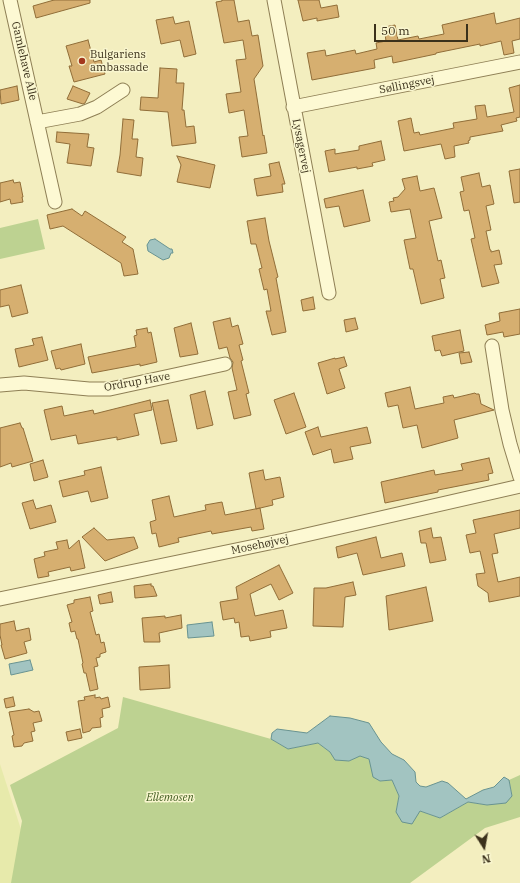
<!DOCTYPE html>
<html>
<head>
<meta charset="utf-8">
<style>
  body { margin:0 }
  #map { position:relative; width:520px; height:883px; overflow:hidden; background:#f3eebf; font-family:"IBM Plex Serif",serif }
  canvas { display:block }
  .north { position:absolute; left:464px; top:827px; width:40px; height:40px; -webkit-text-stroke:3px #f9f6cf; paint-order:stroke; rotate:169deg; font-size:11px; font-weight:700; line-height:16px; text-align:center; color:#3b311b }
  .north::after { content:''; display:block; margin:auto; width:14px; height:18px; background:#3b311b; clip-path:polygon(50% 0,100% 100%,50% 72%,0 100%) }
  .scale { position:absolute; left:374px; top:24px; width:94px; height:18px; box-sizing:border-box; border:2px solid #3b311b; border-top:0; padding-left:5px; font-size:12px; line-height:14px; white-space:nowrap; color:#3b311b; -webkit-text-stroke:3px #f9f6cf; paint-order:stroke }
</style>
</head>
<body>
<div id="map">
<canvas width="520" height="883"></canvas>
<div class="north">N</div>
<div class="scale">50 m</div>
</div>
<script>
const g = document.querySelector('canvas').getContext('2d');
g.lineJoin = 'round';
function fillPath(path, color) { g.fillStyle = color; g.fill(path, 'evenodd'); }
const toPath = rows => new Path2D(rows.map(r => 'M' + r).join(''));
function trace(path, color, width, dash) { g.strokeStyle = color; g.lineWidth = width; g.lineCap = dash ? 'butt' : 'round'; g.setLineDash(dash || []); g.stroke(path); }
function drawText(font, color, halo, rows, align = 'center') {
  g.font = font + ' "IBM Plex Serif",serif'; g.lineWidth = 3; g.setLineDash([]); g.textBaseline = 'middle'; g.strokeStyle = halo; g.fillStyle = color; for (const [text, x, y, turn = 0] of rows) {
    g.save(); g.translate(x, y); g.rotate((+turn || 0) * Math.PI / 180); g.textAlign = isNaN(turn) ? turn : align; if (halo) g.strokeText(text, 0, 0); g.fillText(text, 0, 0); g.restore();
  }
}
fillPath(toPath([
  [0,764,25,842,15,883,0,883]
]), '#e7eaab');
fillPath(toPath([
  [38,219,45,249,0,259,0,228],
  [123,697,271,739,288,749,318,743,330,752,349,761,360,755,369,759,380,781,392,780,399,796,396,812,420,811,440,818,468,802,487,805,512,796,509,780,520,775,520,817,485,828,410,883,11,883,22,821,10,785,118,728]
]), '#bdd291');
const water = toPath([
  [155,239,170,249,172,249,173,253,171,253,169,258,163,260,148,251,147,245,150,240,155,239],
  [212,622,214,636,188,638,187,625,212,622],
  [30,660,33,670,11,675,9,664,30,660],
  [330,716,350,718,369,723,381,742,392,754,404,760,415,772,416,782,420,786,426,787,442,781,448,783,466,799,483,790,494,787,504,777,509,780,512,796,506,803,487,805,468,802,440,818,420,811,412,824,402,822,396,812,399,796,392,780,380,781,373,777,369,759,360,756,349,761,335,760,330,752,318,743,288,749,271,739,272,733,277,729,307,733,330,716]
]);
fillPath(water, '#a2c4c1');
trace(water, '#689391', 1);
const building = toPath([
  [54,0,90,0,90,3,36,18,33,6,54,0],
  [222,0,234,0,238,22,249,20,252,36,258,35,263,66,254,79,263,136,264,135,267,153,242,157,239,137,248,136,244,110,229,113,226,94,241,92,236,60,246,59,243,40,224,43,216,2,222,1,222,0],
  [298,0,319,0,321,8,337,5,339,17,317,21,317,18,303,21,298,0],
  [494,13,496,24,520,18,520,39,512,41,514,53,504,55,501,41,480,46,480,44,436,53,436,54,393,63,392,56,374,60,375,68,312,80,307,53,325,50,326,56,355,50,356,54,377,49,376,43,386,41,384,27,395,25,398,40,418,36,419,39,444,34,442,25,494,13],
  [173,17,175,24,189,21,196,54,184,57,180,40,161,44,156,20,173,17],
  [88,40,94,62,101,60,105,74,74,82,69,66,72,66,66,46,88,40],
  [160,68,177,69,176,83,184,83,182,110,184,110,186,127,194,126,196,143,172,146,168,112,140,110,141,97,158,98,160,68],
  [520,85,520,117,516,118,517,121,501,125,503,131,470,137,470,140,468,141,469,143,454,146,455,157,445,159,441,144,404,151,398,121,411,118,414,133,419,132,420,135,454,128,453,123,477,119,475,106,485,105,487,117,514,112,509,88,520,85],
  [17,86,19,100,1,104,0,90,17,86],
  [73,86,90,93,85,103,83,104,67,99,73,86],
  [123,119,134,120,132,139,138,139,136,157,143,158,141,176,117,172,120,155,123,119],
  [57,132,89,134,87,147,94,148,91,166,67,163,70,144,56,142,57,132],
  [381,141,385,160,372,163,373,166,357,169,357,167,329,172,325,151,335,149,335,154,359,150,359,146,381,141],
  [177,156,215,165,210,188,177,182,181,165,177,156],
  [279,162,285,184,282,184,283,192,257,196,254,179,271,176,269,164,279,162],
  [520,169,520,202,514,203,509,171,520,169],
  [479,173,482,187,490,185,494,204,486,206,491,230,486,231,490,250,491,250,491,252,499,250,502,264,494,265,499,283,482,287,471,239,475,238,469,210,464,211,460,192,464,191,461,177,479,173],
  [417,176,420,191,434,188,442,218,429,221,438,261,441,260,445,278,440,279,444,298,421,304,413,269,410,269,404,240,416,238,410,209,391,212,389,202,394,201,393,198,398,197,405,189,402,179,417,176],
  [13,180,14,183,20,182,23,197,22,197,23,202,11,204,10,199,0,202,0,183,13,180],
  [363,190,370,221,344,227,339,206,326,208,324,199,363,190],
  [72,209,82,216,85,211,126,237,122,242,133,249,138,274,124,276,121,263,63,226,50,229,47,215,72,209],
  [265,218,269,241,278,277,276,278,286,332,272,335,266,311,271,311,267,289,264,290,259,269,262,268,256,244,251,244,247,221,265,218],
  [21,285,28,313,12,317,9,305,0,307,0,290,21,285],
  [313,297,315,309,303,311,301,300,313,297],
  [520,309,520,334,504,337,503,332,487,335,485,325,500,321,499,313,520,309],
  [230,318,232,327,238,325,243,344,239,345,243,360,241,361,249,393,246,394,251,415,234,419,228,392,237,390,232,368,233,362,230,358,227,347,219,349,213,322,230,318],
  [355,318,358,329,346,332,344,320,355,318],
  [191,323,198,354,180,357,174,328,191,323],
  [147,328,148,333,151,332,157,362,140,366,140,364,92,373,88,357,136,347,134,336,137,335,136,330,147,328],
  [460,330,464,351,442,356,440,350,435,351,432,336,460,330],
  [42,337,48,360,19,367,15,349,34,345,32,339,42,337],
  [81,344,85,364,61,370,60,368,56,369,51,351,81,344],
  [469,352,472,362,461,364,459,353,469,352],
  [344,357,347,366,339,369,345,388,327,394,318,363,335,358,335,359,344,357],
  [410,387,415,409,444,403,443,397,453,395,454,398,475,393,476,394,479,394,481,404,494,410,454,420,458,438,422,448,417,425,403,428,398,405,388,407,385,393,410,387],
  [205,391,213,425,197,429,190,395,205,391],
  [294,393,306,427,286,434,274,400,294,393],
  [150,400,152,410,134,414,139,435,117,440,117,437,78,444,76,435,51,440,44,410,62,406,64,416,93,410,94,414,150,400],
  [168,400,177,441,161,444,152,403,168,400],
  [20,423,22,428,23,428,33,461,12,467,11,463,0,467,0,428,20,423],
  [318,427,321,437,367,427,371,443,350,447,353,459,334,463,331,449,313,455,305,432,318,427],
  [489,458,493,473,488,474,489,480,438,490,438,492,385,503,381,482,434,470,435,475,463,470,461,464,489,458],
  [43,460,48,477,34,481,30,464,43,460],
  [101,467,108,498,91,502,88,491,63,497,59,481,85,475,84,471,101,467],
  [263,470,265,480,280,477,284,497,272,500,273,505,256,509,249,473,263,470],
  [169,496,174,517,206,510,205,505,222,502,225,515,260,508,264,529,252,531,251,527,212,534,211,531,178,538,179,542,159,547,156,533,152,534,150,522,156,520,152,500,169,496],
  [33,500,36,509,51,505,56,522,30,529,22,503,33,500],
  [520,510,520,528,494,534,498,553,492,554,498,582,520,577,520,596,489,602,488,593,478,586,476,574,485,573,480,551,470,553,466,535,476,533,473,520,520,510],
  [94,528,107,540,134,537,138,548,105,561,82,537,94,528],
  [431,528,433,538,441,537,446,560,430,563,426,543,421,543,419,531,431,528],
  [376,537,381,558,402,553,405,566,363,575,357,553,338,558,336,547,376,537],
  [67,540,69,549,79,540,85,568,71,571,70,567,48,572,49,576,38,578,34,559,45,556,44,552,58,549,56,542,67,540],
  [279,565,293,593,279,600,271,584,250,594,255,616,283,610,287,628,270,631,271,637,250,641,249,636,241,637,239,622,235,623,234,618,223,620,220,602,238,599,236,587,279,565],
  [353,582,356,595,345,597,343,627,313,626,314,588,326,588,353,582],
  [151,584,151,586,153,586,157,596,135,598,134,586,151,584],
  [426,587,433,621,389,630,386,596,426,587],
  [111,592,113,602,100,604,98,595,111,592],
  [90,597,93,611,90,612,96,635,99,634,101,643,104,642,106,652,100,654,100,657,96,658,98,666,94,667,98,689,90,691,86,673,84,673,82,664,83,663,78,639,77,639,75,631,71,632,69,623,72,622,67,605,74,603,74,600,90,597],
  [181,615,182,628,159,633,160,642,144,642,142,618,165,616,165,618,181,615],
  [14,621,16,631,29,628,31,640,24,642,27,653,5,659,1,645,2,645,0,635,0,624,14,621],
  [169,665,170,688,140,690,139,667,169,665],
  [95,695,95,698,100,697,101,699,108,697,110,707,102,709,103,717,100,718,101,727,92,728,90,731,83,733,78,701,85,700,84,697,95,695],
  [13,697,15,706,6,708,4,699,13,697],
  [29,709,34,712,39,711,42,721,33,723,35,731,31,732,33,741,24,743,22,746,14,747,12,736,14,735,9,712,29,709],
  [80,729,82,738,68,741,66,732,80,729]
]);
fillPath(building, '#d6af70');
trace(building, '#906d38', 1);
const minor = toPath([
  [10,0,55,202],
  [274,0,329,293],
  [293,107,520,62],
  [37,122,80,114,97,107,123,90],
  [492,346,502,410,510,444,520,477],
  [0,385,24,383,89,389,110,389,225,364],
  [0,599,284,540,520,486]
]);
trace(minor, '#8e7f55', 15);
trace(minor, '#fdf9d3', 13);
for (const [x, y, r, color] of [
  [82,61,4,"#a4381e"]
]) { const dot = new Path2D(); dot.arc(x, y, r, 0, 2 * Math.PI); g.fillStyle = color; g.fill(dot); trace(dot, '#f9f6cf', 1.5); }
drawText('11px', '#3b311b', '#f9f6cf', [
  ["Bulgariens",90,55],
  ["ambassade",90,68]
], 'left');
drawText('11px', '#3b311b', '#f9f6cf', [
  ["Gamlehave Alle",24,61,77],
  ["Søllingsvej",407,85,-11],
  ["Lysagervej",301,146,79],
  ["Ordrup Have",137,382,-10],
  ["Mosehøjvej",260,545,-12]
]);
drawText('italic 11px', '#3f5a1f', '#f9f6cf', [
  ["Ellemosen",170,798]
]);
</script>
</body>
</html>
